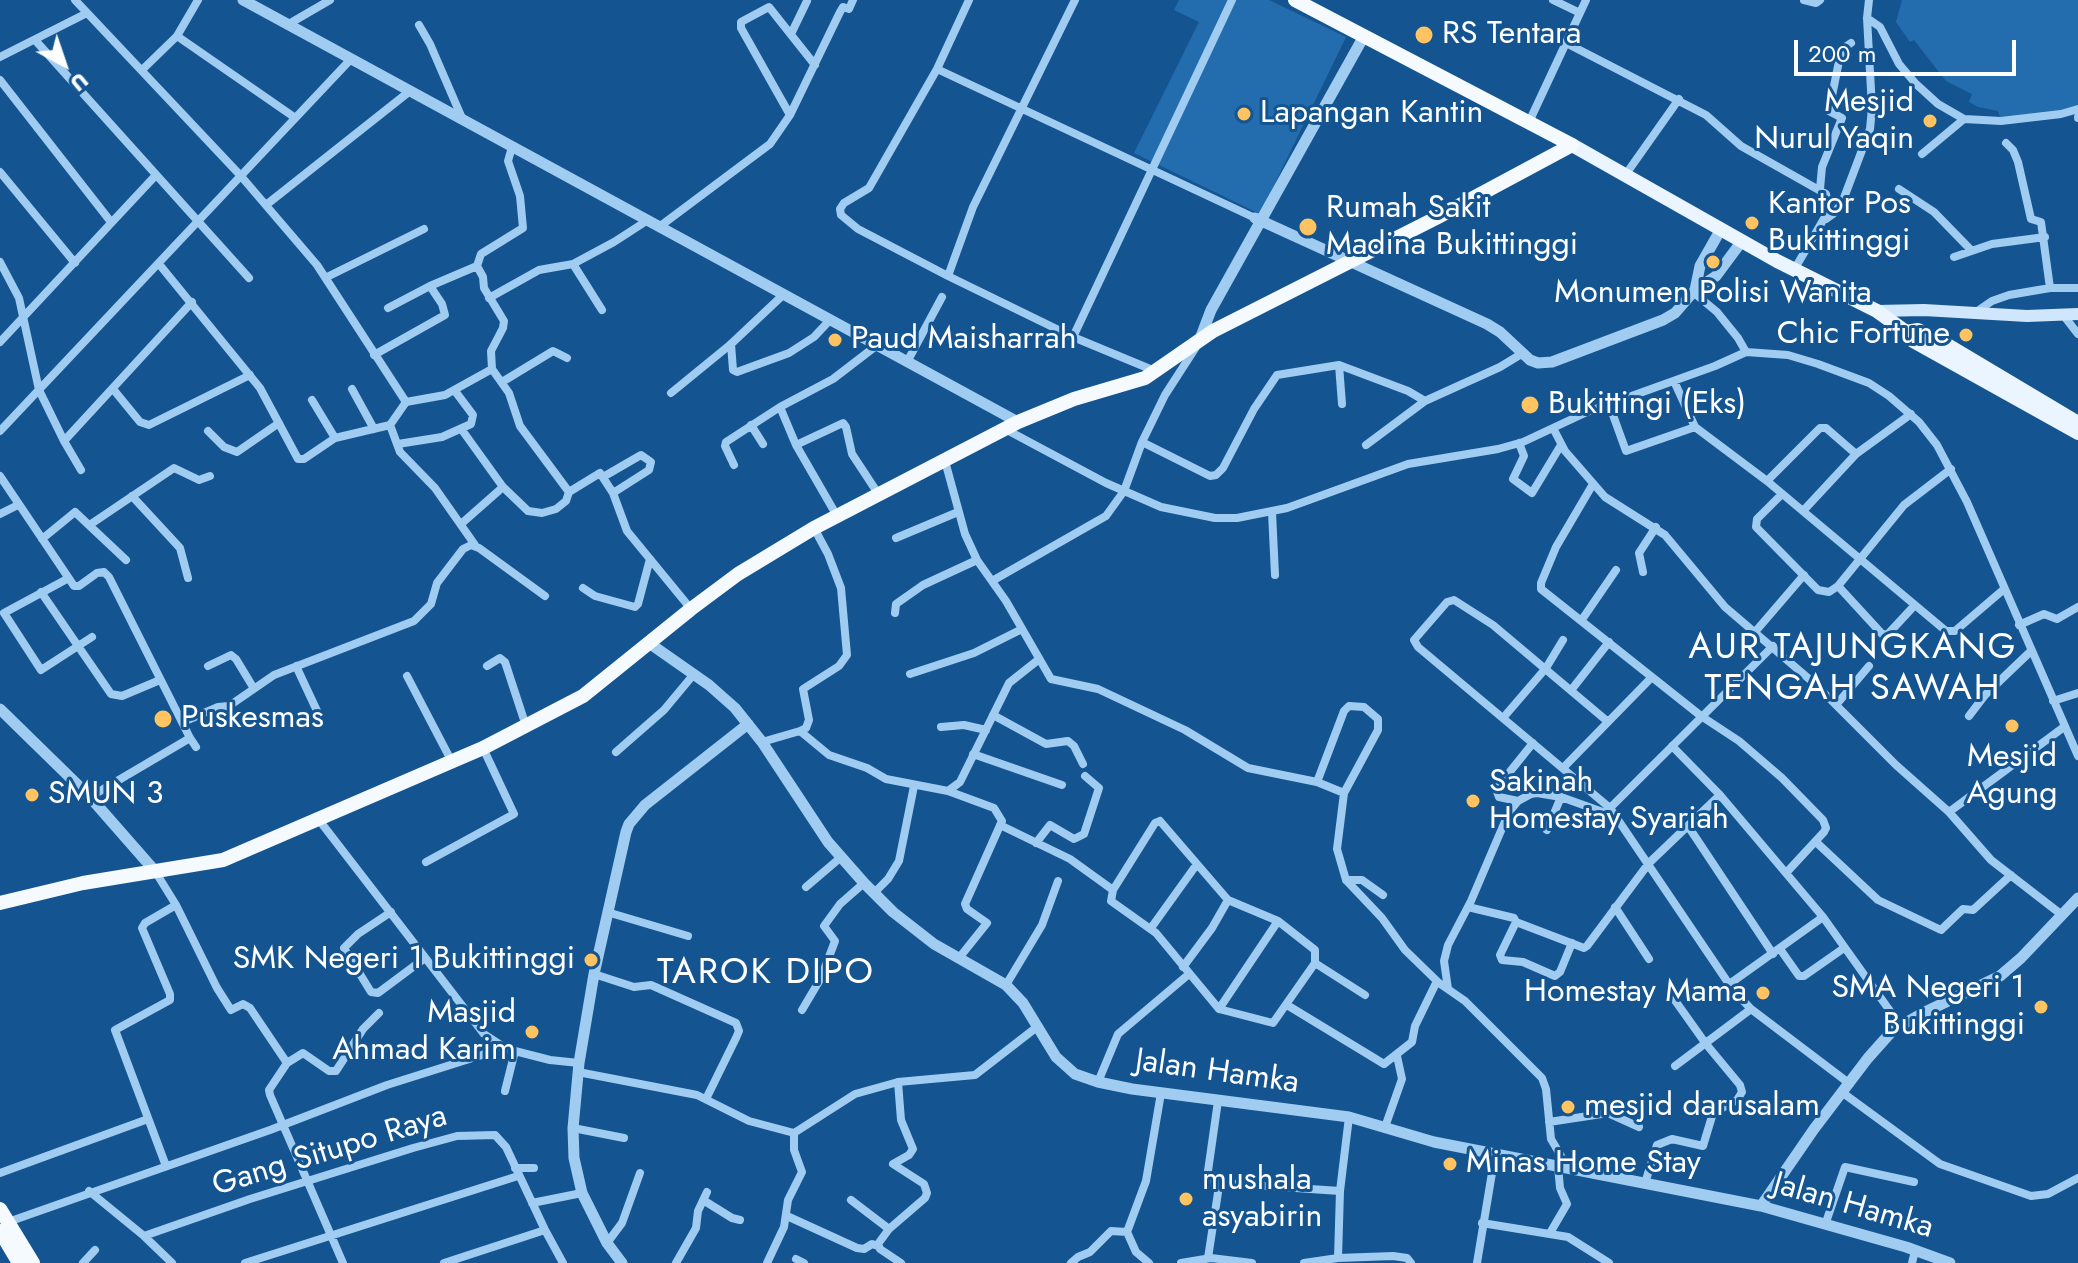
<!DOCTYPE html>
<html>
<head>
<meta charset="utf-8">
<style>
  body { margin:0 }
  #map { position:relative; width:2078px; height:1263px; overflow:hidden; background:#145591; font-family:Jost,sans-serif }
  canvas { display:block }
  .north { position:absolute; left:24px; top:24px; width:80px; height:80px; -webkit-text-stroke:6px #145591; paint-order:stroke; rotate:140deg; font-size:22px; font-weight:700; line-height:32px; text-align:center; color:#fff }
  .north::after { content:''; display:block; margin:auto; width:28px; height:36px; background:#fff; clip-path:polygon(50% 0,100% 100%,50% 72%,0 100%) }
  .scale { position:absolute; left:1794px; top:40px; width:222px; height:36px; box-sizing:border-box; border:4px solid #fff; border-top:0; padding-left:10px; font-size:24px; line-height:28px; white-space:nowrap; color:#fff; -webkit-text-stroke:6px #145591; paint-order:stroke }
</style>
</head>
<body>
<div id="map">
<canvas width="2078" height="1263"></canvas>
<div class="north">U</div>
<div class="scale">200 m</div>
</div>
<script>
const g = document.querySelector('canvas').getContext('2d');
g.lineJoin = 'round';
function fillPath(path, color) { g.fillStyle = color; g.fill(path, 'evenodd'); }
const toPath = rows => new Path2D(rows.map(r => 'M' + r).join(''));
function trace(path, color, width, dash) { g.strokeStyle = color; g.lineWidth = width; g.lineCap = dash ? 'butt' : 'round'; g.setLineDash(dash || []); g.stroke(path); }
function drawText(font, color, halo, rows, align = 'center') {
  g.font = font + ' Jost,sans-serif'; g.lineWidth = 6; g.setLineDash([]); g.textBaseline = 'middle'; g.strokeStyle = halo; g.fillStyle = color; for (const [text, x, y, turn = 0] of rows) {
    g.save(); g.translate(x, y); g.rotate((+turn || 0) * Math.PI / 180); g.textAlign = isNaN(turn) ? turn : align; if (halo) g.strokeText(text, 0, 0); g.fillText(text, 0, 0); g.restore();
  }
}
fillPath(toPath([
  [1179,0,1269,0,1346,37,1260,214,1134,153,1199,22,1174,10],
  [1902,0,2078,0,2078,109,2001,120,1998,111,1978,107,1969,102,1972,94,1946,81,1914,40,1910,42,1896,22]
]), '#236daf');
trace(toPath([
  [75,0,240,175,317,265,406,402,445,395,492,369],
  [969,0,937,69,869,188,844,203,840,209,841,215,858,229,948,276,1073,337,1155,371],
  [1553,0,1580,13],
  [1804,0,1816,3,1820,0],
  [1867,18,1880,27,1899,64,1916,84,1938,104,1964,119,2001,121,2061,114,2078,109],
  [287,25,330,0],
  [419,25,430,44,462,118],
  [791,34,807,1],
  [177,36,294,117],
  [35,40,249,278],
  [1566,43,1706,115,1741,146,1826,194,1829,210,1794,270],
  [0,57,87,13],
  [937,69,1255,218],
  [142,70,177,36,198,0],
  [0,80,111,222],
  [790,115,741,28,741,22,769,7,815,65],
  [2078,117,2078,118],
  [1529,122,1586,0],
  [2006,143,2013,150,2018,162,2031,219,2041,222,2050,288],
  [512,147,508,161,520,196,523,228,481,254,477,266,483,277,484,288,504,321,503,328,491,351,492,369,509,393,520,426,569,492,600,473,613,493,627,531,691,609],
  [1922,154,1964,119],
  [0,172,75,263],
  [1626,174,1679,99],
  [1820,189,1822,167,1842,118,1829,111,1839,61,1845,47,1851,43],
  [1899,189,1934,212,1971,250],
  [266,205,410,91],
  [1826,219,1833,214,1842,203,1870,129,1872,108,1867,18,1869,0],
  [659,227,770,144,790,115,840,12,843,7,849,9,853,0],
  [1954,257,1992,244,2045,237],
  [0,262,19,298,39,390,64,441,81,470],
  [159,264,260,388,298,459,304,459,335,438,390,425,406,402],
  [573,264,602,310],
  [948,276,973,207,1075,0],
  [327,277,424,229],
  [1693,292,1717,312,1738,338,1746,352],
  [489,298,539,270,573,264,614,242,648,220],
  [388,308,430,286,477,266],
  [1976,312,1992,301,2009,295,2050,288,2078,288],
  [2064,316,2078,334],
  [1073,337,1232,0],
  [0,342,156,175],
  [731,344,733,370,737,372,789,353,814,337,829,321],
  [374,355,445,315,442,304,430,286],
  [907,362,942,297],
  [1339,365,1342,404],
  [1674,381,1695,427,1767,481,1946,631,1955,631,2003,590],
  [502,382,553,351,567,358],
  [113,389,140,422,149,425,250,375],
  [352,389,374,429],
  [671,393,731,344,783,295],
  [312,400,335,438],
  [1609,404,1626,451,1695,427],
  [390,425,400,452,435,488,475,545],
  [751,425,763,444],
  [1553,428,1565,451,1605,497,1665,535,1725,607,1815,684,1896,765,1949,812,1991,860,2062,915],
  [1005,429,1106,483,1161,507,1215,518,1237,518,1287,508,1408,464,1498,449,1523,442,1587,412,1715,366,1746,352,1788,355,1818,364,1869,383,1889,396,1919,422,1937,445,1967,502,2078,756],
  [462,430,503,487,528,511,542,513,556,509,566,501,569,492],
  [0,431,351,59],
  [208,431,224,447,237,452,279,423],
  [64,441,192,302],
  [1142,442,1210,476,1216,475,1223,468,1254,409,1277,375,1339,365,1408,391,1425,401,1500,367,1523,353],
  [1519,443,1524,456,1513,479,1532,493,1561,445],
  [398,444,442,437,471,424,473,415,455,391],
  [796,445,843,423,846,427,852,454,879,495],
  [1366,445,1425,401],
  [945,461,965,534,977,560,1006,601,1051,679,1098,689,1185,730,1248,768,1317,782,1344,793,1337,849,1346,880,1382,918,1405,950,1439,983,1465,1001,1542,1078,1546,1089,1551,1139,1568,1168],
  [734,465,725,446,726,442,780,407],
  [0,476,74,586,79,586,97,573,104,572,109,577,190,738],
  [603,477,641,455,651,462,649,470,613,493],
  [1767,481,1820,428,1826,428,1856,454],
  [1593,484,1556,547,1541,583,1541,589,1701,716,1739,741,1782,778,1823,820,1826,828,1824,832,1786,873],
  [1782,494,1757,519,1756,527,1818,590,1829,592,1838,586,1904,505,1951,469],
  [132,496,180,548,188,578],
  [1803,511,1856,454,1911,414],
  [1272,512,1275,575],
  [0,514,18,505],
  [837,516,796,445,780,407,833,379,876,346],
  [91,524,174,468,199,480,210,476],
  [461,524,503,487],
  [896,538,958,512],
  [42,539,75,512,126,560],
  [1643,572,1639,553,1656,527],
  [67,579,4,613,41,670,92,637],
  [992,581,1106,516,1124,491,1142,442,1165,395,1196,347],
  [1838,586,1883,635,1888,634,1914,606],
  [583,588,595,596,635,607,638,604,650,559],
  [41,592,111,694,122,696,160,680],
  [895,613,896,604,923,585,977,560],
  [1581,621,1616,570],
  [2019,625,2044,614,2057,619,2078,607],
  [1755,632,1804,575],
  [1773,646,1610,808,1733,990,1751,1009,1850,1084],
  [208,666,231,655,236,659,253,687],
  [296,666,318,713,314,718,302,723],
  [487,666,500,658,505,662,526,726],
  [910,674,974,653,1022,629],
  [407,676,452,762],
  [1572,689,1609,642],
  [2053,701,2078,693],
  [1836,705,1869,666],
  [993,715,1046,744,1068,741,1074,746,1083,764],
  [1969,716,1985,695,2031,651],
  [1503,718,1546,668,1563,640],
  [1607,721,1493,625,1454,600,1447,602,1414,640,1418,647,1610,808],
  [183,722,218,707,229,706,274,675,414,621,431,604,437,583,463,549,471,545,479,548,545,596],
  [941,727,964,725,986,730],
  [800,731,806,728,809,720,803,689,839,666,847,655,841,588,828,554,814,528],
  [762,742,800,731,829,755,867,768,886,779,948,791,960,782,1009,683,1038,660],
  [1672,746,1720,795,1823,917,1900,1025],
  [616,752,664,710,694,674],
  [973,754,1062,785],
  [1564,767,1652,677],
  [1317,782,1344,711,1349,706,1364,707,1378,719,1378,730,1344,793],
  [948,791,994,808,1002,821,965,904,967,909,987,923,959,958],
  [90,797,190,738,196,747],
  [1518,801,1499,797,1496,789,1533,743],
  [1949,812,2064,727],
  [319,820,484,1034,507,1049,550,1060,579,1063],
  [1160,821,1228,900,1278,921,1315,950,1315,963,1273,1023,1219,1009,1156,933,1111,901,1113,890,1155,823,1160,821],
  [1000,825,1070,859,1113,890],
  [1688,826,1773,954],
  [1547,830,1561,797,1614,816],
  [1816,842,1878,900,1941,930,1963,909,1973,910,2011,875],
  [1036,843,1050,825,1074,839,1084,834,1099,788,1085,776],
  [426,862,514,814,483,748],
  [155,871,176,905,217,988,231,1010,243,1004,250,1008,287,1063,269,1090,270,1095,343,1263],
  [1346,880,1362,880,1383,895],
  [806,887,840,858],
  [874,893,888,879,899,861,914,786],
  [1468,907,1514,918,1516,922,1584,948,1587,946,1649,863,1720,795],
  [1615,907,1649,959],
  [391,912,358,934,344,948,371,992,378,993,425,958],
  [607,912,688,936],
  [1516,922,1500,955,1502,960,1523,962,1555,976,1560,972,1572,943],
  [1151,928,1197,864],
  [1780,949,1799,976,1804,976,1844,948],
  [1315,963,1365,995],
  [1183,967,1212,928,1228,900],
  [594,974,634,987,651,985,736,1023,739,1031,736,1038,706,1099],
  [1006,985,1042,925,1058,881],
  [1728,985,1823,917],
  [1448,989,1444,961,1448,945,1471,901,1509,812,1518,801,1531,794,1537,793,1561,797],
  [1287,1005,1384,1064,1412,1042,1415,1026,1437,981],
  [1219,1009,1278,921],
  [802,1010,821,978,835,941,824,926,840,904,864,883],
  [287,1063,303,1053,329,1071,336,1071,363,1029,379,1013],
  [1675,1066,1751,1009],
  [578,1072,697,1095,749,1121,794,1133,794,1150,802,1172,788,1200,784,1227,767,1263],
  [1098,1082,1118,1034,1189,974],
  [505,1091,515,1051],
  [1843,1093,1940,1164,2031,1196,2048,1194,2078,1178],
  [1218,1101,1207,1178,1221,1183],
  [1549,1122,1608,1113,1639,1127],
  [1385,1127,1402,1079,1397,1056],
  [573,1128,624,1138],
  [794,1133,855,1094,898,1082],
  [166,1166,115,1030,170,1000,170,994,142,928,145,923,176,905],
  [515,1168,534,1168],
  [0,1173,148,1119],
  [1645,1183,1657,1145,1672,1139,1703,1146,1713,1113,1737,1100,1742,1092,1740,1085,1706,1044,1674,999],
  [89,1191,144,1236,250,1199,413,1148,457,1136,495,1135,506,1147,545,1230,444,1263],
  [703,1200,732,1218,740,1220],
  [851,1200,889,1229],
  [532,1203,582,1193],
  [787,1216,857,1248,864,1249,872,1244,878,1246],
  [8,1222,270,1130,387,1085,482,1055,500,1046],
  [1482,1223,1568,1237,1609,1263],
  [1825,1225,1845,1167,1914,1182],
  [545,1230,563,1263],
  [1550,1233,1567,1204,1560,1188,1558,1166],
  [144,1236,172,1263],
  [607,1243,622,1223,640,1173],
  [1208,1258,1219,1186,1221,1183,1340,1191],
  [1338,1258,1340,1191,1349,1117],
  [796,1259,804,1263],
  [83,1263,95,1250],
  [245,1263,518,1176],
  [676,1263,696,1228,698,1211,707,1192],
  [901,1263,880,1249,878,1244,889,1229,925,1198,927,1193,924,1184,893,1164,909,1155,913,1149,901,1120,898,1082,975,1075,1037,1027],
  [1071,1263,1078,1257,1090,1252,1111,1231,1127,1232],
  [1149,1263,1136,1252,1127,1232,1146,1181,1161,1093],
  [1181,1263,1211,1258,1252,1263],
  [1304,1263,1338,1258,1393,1256,1407,1258,1411,1263],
  [1477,1263,1495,1155],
  [1912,1263,1915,1251]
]), '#a1ccf1', 8);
trace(toPath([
  [243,0,1018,422],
  [1255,218,1487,324,1500,332,1530,360,1538,363,1552,362,1663,320,1675,313,1695,290,1700,266,1721,229],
  [1695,290,1716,276,1742,241],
  [1200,339,1211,310,1364,36],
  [649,643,709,685,735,708,762,742,828,842,864,883,893,912,934,944,1006,985,1023,1003,1056,1057,1075,1074,1098,1082,1132,1089,1349,1117,1434,1142,1761,1206,1906,1247,1950,1263],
  [0,709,90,797,154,870],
  [1761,1206,1814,1129,1868,1058,1893,1030,1923,1013,2000,976,2021,958,2078,898],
  [622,1263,607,1243,582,1193,574,1158,573,1128,579,1063,594,974,626,832,629,824,645,805,748,724]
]), '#a1ccf1', 11);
trace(toPath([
  [1877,311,1924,310,2027,316,2078,314]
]), '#cfe6fc', 12);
trace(toPath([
  [1572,145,1777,261,1877,311,1906,332,1913,341,2078,433],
  [1906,332,1918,330,1939,340,2078,423]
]), '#ebf5ff', 14);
trace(toPath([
  [1295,0,1572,145],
  [0,903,83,883,223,860,483,748,583,696,691,609,738,574,814,528,1018,422,1074,399,1145,378,1213,331,1436,218,1572,145],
  [0,1209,33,1263],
  [0,1231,19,1263]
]), '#f5faff', 14);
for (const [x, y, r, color] of [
  [1424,35,10,"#ffc461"],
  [1244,114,8,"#ffc461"],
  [1930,121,8,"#ffc461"],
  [1752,223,8,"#ffc461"],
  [1308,227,10,"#ffc461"],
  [1713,262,8,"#ffc461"],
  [1966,335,8,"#ffc461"],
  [835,340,8,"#ffc461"],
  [1530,405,10,"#ffc461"],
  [163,719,10,"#ffc461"],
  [2012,726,8,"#ffc461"],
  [32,795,8,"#ffc461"],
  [1473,801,8,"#ffc461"],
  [591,960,8,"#ffc461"],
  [1763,993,8,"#ffc461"],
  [2041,1007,8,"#ffc461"],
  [532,1032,8,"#ffc461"],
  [1568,1107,8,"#ffc461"],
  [1450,1164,8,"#ffc461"],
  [1186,1199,8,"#ffc461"]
]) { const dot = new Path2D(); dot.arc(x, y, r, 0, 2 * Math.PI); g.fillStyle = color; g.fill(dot); trace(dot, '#145591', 3); }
drawText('32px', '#fff', '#145591', [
  ["RS Tentara",1442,35],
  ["Mesjid",1914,103,"right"],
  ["Nurul Yaqin",1914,140,"right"],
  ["Lapangan Kantin",1260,114],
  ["Kantor Pos",1768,205],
  ["Bukittinggi",1768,242],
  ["Rumah Sakit",1326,209],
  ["Madina Bukittinggi",1326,246],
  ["Monumen Polisi Wanita",1713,294,"center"],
  ["Chic Fortune",1950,335,"right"],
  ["Paud Maisharrah",851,340],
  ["Bukittingi (Eks)",1548,405],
  ["Puskesmas",181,719],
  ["Mesjid",2012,758,"center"],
  ["Agung",2012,795,"center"],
  ["Sakinah",1489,783],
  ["Homestay Syariah",1489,820],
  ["SMUN 3",48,795],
  ["SMK Negeri 1 Bukittinggi",575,960,"right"],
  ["SMA Negeri 1",2025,989,"right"],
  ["Bukittinggi",2025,1026,"right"],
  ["Homestay Mama",1747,993,"right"],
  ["Masjid",516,1014,"right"],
  ["Ahmad Karim",516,1051,"right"],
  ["mesjid darusalam",1584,1107],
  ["Minas Home Stay",1466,1164],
  ["mushala",1202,1181],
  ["asyabirin",1202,1218]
], 'left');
drawText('32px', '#fff', '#145591', [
  ["Jalan Hamka",1217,1073,8],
  ["Gang Situpo Raya",330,1152,-17],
  ["Jalan Hamka",1853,1207,16]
]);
g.letterSpacing = '2px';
drawText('36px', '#fff', '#145591', [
  ["AUR TAJUNGKANG",1853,649],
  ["TENGAH SAWAH",1853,690],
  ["TAROK DIPO",766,974]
]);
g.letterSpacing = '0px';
</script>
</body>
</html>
